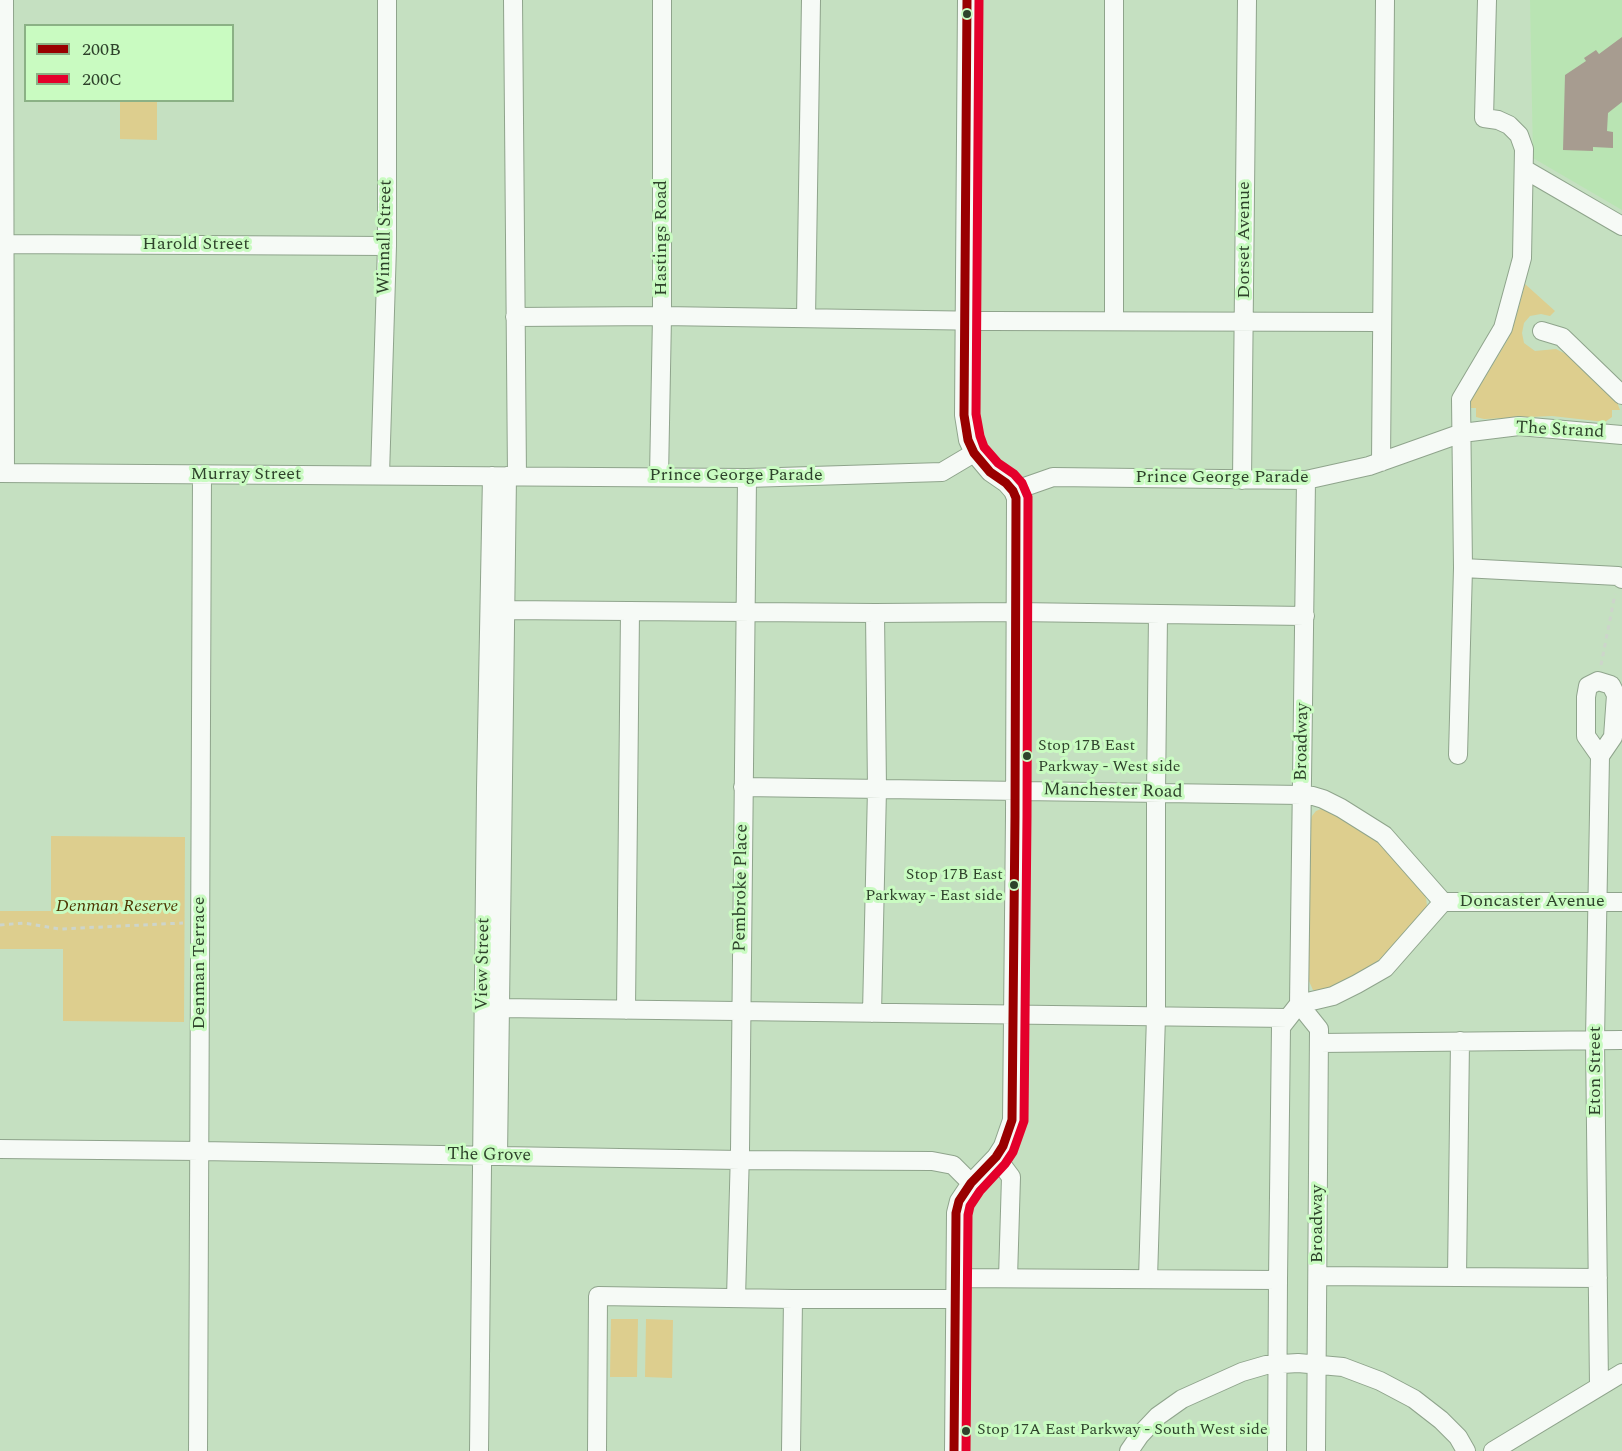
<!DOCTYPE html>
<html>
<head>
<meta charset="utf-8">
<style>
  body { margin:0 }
  #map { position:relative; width:1622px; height:1451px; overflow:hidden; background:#c5e0c1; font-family:Spectral,serif }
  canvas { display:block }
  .legend { position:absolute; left:24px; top:24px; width:210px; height:78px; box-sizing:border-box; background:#c9fbc1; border:2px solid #8bb185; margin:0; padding:8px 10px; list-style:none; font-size:18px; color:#2e422b }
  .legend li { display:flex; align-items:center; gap:12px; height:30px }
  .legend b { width:30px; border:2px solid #8bb185 }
</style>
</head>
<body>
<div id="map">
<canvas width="1622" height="1451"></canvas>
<ul class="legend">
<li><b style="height:8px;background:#900"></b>200B</li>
<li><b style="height:8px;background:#e4002b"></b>200C</li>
</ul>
</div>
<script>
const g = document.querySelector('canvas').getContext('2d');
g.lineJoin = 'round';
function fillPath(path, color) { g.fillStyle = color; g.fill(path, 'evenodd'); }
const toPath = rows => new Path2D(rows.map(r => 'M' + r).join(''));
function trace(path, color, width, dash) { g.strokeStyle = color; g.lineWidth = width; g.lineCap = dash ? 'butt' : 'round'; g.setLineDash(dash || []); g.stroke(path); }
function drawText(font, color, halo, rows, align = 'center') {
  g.font = font + ' Spectral,serif'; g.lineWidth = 6; g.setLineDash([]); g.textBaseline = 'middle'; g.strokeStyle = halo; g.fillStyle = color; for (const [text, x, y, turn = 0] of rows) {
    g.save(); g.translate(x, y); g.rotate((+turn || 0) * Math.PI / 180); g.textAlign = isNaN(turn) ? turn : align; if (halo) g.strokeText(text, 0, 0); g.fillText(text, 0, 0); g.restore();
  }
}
fillPath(toPath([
  [1530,0,1622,0,1622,210,1533,158]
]), '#b9e4b3');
fillPath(toPath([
  [120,101,157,101,157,140,120,139],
  [1525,284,1555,311,1550,316,1541,314,1530,316,1524,323,1522,333,1524,343,1535,351,1556,349,1566,354,1617,402,1620,410,1612,410,1612,417,1605,422,1552,416,1484,419,1476,417,1476,408,1466,408,1469,400,1481,384,1507,341,1516,317],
  [1321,809,1328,810,1372,836,1389,851,1423,890,1426,898,1427,906,1387,953,1369,968,1325,991,1319,993,1313,990,1308,979,1310,824,1312,816,1316,811],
  [51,836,185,837,184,1022,63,1021,63,949,0,949,0,911,51,911],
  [611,1319,638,1319,637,1377,610,1377],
  [646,1319,673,1320,672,1378,645,1377]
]), '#ddce8e');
fillPath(toPath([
  [1622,37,1622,102,1608,113,1607,131,1613,132,1613,148,1593,147,1593,151,1563,150,1565,75,1586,61,1584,58,1596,50,1599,54]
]), '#a79c90');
const minor = toPath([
  [4,0,5,473],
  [513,0,517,476],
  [1114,0,1114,321],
  [1524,169,1622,226],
  [5,244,387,246],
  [515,317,662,316,990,321,1382,322],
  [806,318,811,0],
  [1542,331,1562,337,1622,395],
  [1381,462,1385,0],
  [0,473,747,478,942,472,974,453],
  [380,475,387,246,387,0],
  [659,477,662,316,662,0],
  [1242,480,1247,0],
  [1013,491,1053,477,1306,480,1369,466,1462,433,1519,426,1622,435],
  [1463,568,1618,576,1622,579],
  [505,610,875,613,1016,612,1305,616],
  [1458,755,1463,568,1461,399,1503,328,1522,258,1524,149,1519,135,1509,125,1498,120,1484,118,1487,0],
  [743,787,1302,795,1313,796,1323,799,1341,808,1384,835,1443,902,1385,968,1357,984,1333,996,1299,1004],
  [1443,902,1622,902],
  [1299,1004,1319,1029,1316,1451],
  [500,1008,1288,1018],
  [626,1010,630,611],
  [872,1013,877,789,875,613],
  [1319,1043,1622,1040],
  [0,1149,200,1151,740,1160,932,1161,953,1165,971,1183],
  [498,1156,507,476],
  [996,1157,1011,1177,1008,1278],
  [1318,1276,1598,1278],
  [1457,1277,1460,1041],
  [956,1278,1278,1280],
  [1148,1279,1156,1016,1156,793,1158,615],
  [736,1298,740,1151,747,478],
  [1599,1386,1595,1040,1600,756,1586,736,1586,697,1588,686,1598,681,1611,685,1616,695,1613,737,1600,756],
  [198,1451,202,475],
  [479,1451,486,788,492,476],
  [597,1451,598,1296,793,1299,955,1299],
  [791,1451,793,1299],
  [954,1451,956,1213,959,1201,971,1183,996,1157,1003,1146,1012,1120,1015,816,1016,498,1013,491,1006,483,990,472,974,453,968,440,964,415,967,0],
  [1129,1451,1140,1435,1158,1416,1182,1399,1242,1372,1266,1365,1298,1363,1343,1367,1380,1381,1414,1399,1441,1420,1458,1437,1466,1451],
  [1277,1451,1278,1280,1281,1027,1299,1004,1306,480],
  [1493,1451,1622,1373]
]);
trace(minor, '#8fa48c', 20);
trace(toPath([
  [1601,665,1615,594],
  [0,925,24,923,60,929,183,923]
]), '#cdd5cb', 3, [4.5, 4.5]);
trace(minor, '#f6faf6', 18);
trace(toPath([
  [954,1451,956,1213,959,1201,971,1183,996,1157,1003,1146,1012,1120,1015,816,1016,498,1013,491,1006,483,990,472,974,453,968,440,964,415,967,0]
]), '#900', 9);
trace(toPath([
  [966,1451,968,1215,970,1206,980,1191,1005,1164,1013,1152,1024,1121,1027,816,1028,497,1022,483,1014,474,998,463,984,447,980,436,976,414,979,0]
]), '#e4002b', 9);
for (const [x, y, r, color] of [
  [967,14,5,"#2e422b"],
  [1027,756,5,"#2e422b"],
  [1014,885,5,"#2e422b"],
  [966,1431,5,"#2e422b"]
]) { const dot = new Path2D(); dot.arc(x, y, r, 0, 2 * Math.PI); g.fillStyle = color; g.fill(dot); trace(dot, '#c9fbc1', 2); }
drawText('16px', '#2e422b', '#c9fbc1', [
  ["Stop 17B East",1038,747],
  ["Parkway - West side",1038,768],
  ["Stop 17B East",1003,876,"right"],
  ["Parkway - East side",1003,897,"right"],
  ["Stop 17A East Parkway - South West side",977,1431]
], 'left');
drawText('18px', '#2e422b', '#c9fbc1', [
  ["Winnall Street",386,237,-89],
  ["Hastings Road",662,238,-90],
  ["Dorset Avenue",1245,240,-90],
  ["Harold Street",196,245],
  ["The Strand",1560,431,3],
  ["Murray Street",246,475],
  ["Prince George Parade",736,476],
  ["Prince George Parade",1222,478],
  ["Broadway",1303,742,-89],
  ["Manchester Road",1113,792,1],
  ["Pembroke Place",742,888,-89],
  ["Doncaster Avenue",1532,902],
  ["Denman Terrace",200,963,-90],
  ["View Street",484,964,-89],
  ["Eton Street",1596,1071,-90],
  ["The Grove",489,1156,1],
  ["Broadway",1318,1224,-90]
]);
drawText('italic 18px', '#4d3500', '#c9fbc1', [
  ["Denman Reserve",117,907]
]);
</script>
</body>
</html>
